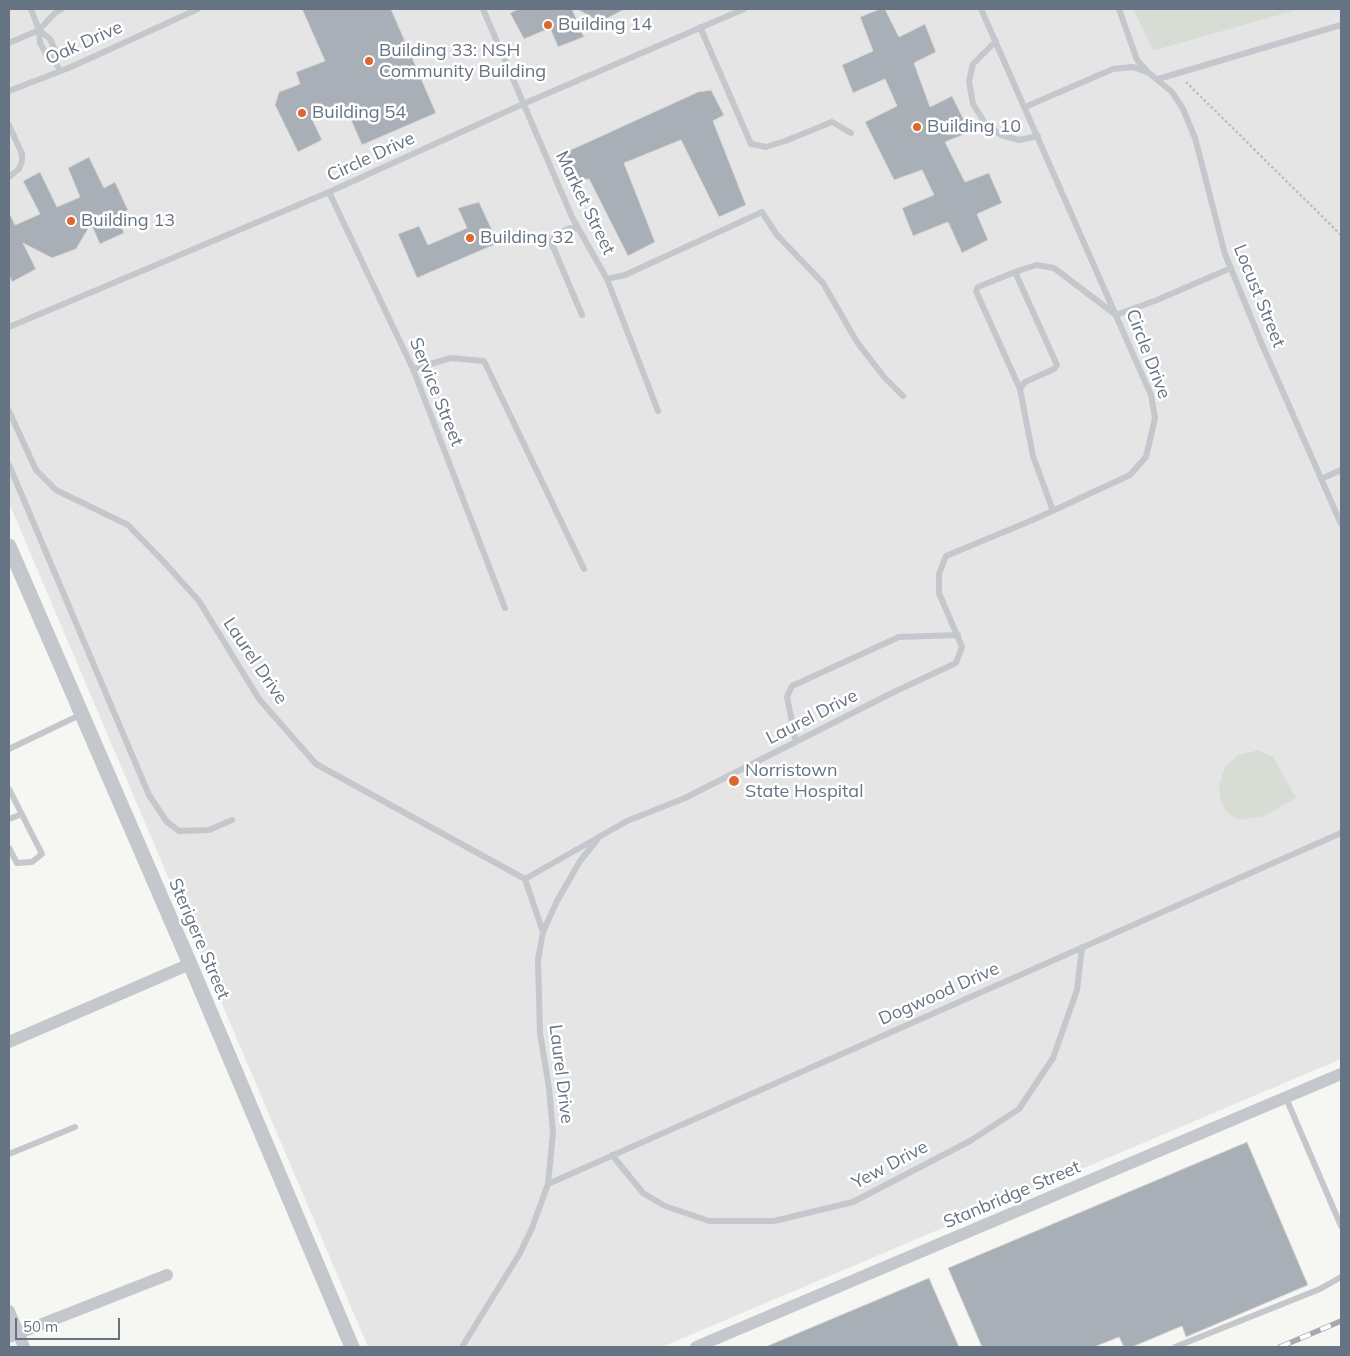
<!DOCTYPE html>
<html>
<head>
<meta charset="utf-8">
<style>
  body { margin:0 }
  #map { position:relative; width:1350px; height:1356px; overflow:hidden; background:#f6f6f3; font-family:Mulish,sans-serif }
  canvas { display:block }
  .frame { position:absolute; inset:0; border:10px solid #667383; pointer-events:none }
  .scale { position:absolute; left:15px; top:1318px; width:105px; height:22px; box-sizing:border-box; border:2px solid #667383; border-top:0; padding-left:6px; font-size:15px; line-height:18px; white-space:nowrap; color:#667383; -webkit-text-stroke:4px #fff; paint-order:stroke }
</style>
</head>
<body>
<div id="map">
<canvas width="1350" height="1356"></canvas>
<div class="frame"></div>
<div class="scale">50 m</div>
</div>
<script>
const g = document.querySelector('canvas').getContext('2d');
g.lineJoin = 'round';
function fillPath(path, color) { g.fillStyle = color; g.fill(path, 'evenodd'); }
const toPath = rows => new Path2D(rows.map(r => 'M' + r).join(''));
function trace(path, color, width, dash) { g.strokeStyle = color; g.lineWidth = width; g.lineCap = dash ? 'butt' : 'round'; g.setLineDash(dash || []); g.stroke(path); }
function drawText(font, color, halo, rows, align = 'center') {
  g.font = font + ' Mulish,sans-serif'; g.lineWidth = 5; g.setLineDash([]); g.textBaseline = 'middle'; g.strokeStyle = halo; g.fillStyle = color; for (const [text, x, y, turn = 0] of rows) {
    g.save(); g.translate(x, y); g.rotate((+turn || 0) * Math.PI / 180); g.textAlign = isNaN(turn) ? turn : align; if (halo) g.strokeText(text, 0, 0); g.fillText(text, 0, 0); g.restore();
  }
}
fillPath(toPath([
  [9,9,1133,9,1153,51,1301,9,1341,9,1341,1059,662,1347,368,1347,9,503]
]), '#e4e5e4');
fillPath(toPath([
  [1133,9,1301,9,1153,51],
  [1258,750,1273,757,1296,798,1264,816,1239,820,1225,811,1220,797,1219,786,1225,767,1237,756]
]), '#d7ddd4');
const building = toPath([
  [302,9,391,9,436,113,362,145,344,104,312,119,322,140,298,152,275,105,279,92,300,84,296,72,325,61,302,9],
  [518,9,572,9,584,37,558,47,550,28,524,39,510,13,518,9],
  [577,9,625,9,600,22,577,9],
  [880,9,885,9,899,37,925,24,936,52,914,63,930,107,952,96,970,132,945,142,965,182,989,173,1002,203,977,214,988,240,962,253,948,222,913,236,902,208,934,195,922,170,894,180,865,122,897,106,885,79,853,93,842,65,873,51,860,17,880,9],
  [711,90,724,115,713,121,746,205,719,217,681,140,624,163,655,242,628,256,589,179,575,180,564,153,698,92,711,90],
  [89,157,104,188,115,182,128,210,117,216,124,233,100,244,91,224,76,249,52,258,23,243,36,269,12,282,9,275,9,212,15,225,40,214,23,181,40,172,57,207,80,197,68,168,89,157],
  [479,202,498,243,417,278,398,234,419,226,428,245,467,228,458,208,479,202],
  [1247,1142,1308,1285,1186,1337,1182,1326,1132,1347,1124,1347,1119,1337,1094,1347,982,1347,948,1268,1247,1142],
  [929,1278,959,1347,765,1347,929,1278]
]);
fillPath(building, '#a9afb6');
trace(building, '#d8d8d6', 1);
trace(toPath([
  [1186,82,1341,235]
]), '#bcbec0', 2.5, [2.5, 2.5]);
trace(toPath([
  [31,9,39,30],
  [483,9,572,217,607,279,658,411],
  [1119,9,1137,60,1147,71],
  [700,27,751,144,766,147,785,141,832,122,851,133],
  [996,41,973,64,969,81,973,104,985,123,1001,135,1019,140,1038,136],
  [9,43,39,30,55,13,62,9],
  [54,59,56,52,50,39,39,30,40,43,47,56,54,59,60,71],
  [1158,79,1341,25],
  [9,91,71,67,198,9],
  [1025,107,1113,69,1133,67,1149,73,1172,92,1183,109,1195,138,1225,254,1261,342,1341,524],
  [9,125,22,154,22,161,19,169,9,177],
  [329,192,413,369,505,608],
  [578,229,570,228,555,236,551,242,582,315],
  [1015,272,1036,265,1054,268,1116,315,1157,300,1231,268],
  [607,279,625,275,762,212,777,235,823,283,857,342,884,377,903,396],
  [9,327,329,192,523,104,744,9],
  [413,369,451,358,484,361,584,569],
  [1020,389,976,291,978,287,1015,272,1057,365,1054,369,1025,382,1020,389,1033,456,1053,511],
  [9,411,36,470,56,490,128,525,164,562,199,601,259,699,316,764,525,879,627,821,685,798,894,692,956,663,962,647,939,593,939,574,946,556,1035,519,1130,475,1146,457,1155,418,1151,395,981,9],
  [9,465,149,795,167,822,179,831,209,830,232,820],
  [1321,479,1341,470],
  [796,742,787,697,792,686,899,637,958,635],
  [9,749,82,714],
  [9,789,42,854,32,862,17,863,9,848],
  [9,819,22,814],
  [525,879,543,932],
  [1286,1098,1341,1226],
  [9,1154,75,1127],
  [612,1155,643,1193,665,1206,709,1221,774,1221,853,1202,970,1141,1019,1109,1053,1058,1077,990,1082,947],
  [548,1184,1341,833],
  [462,1347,520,1253,532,1228,548,1184,553,1133,549,1088,540,1033,538,960,543,932,557,901,580,861,597,840],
  [1175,1347,1320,1289,1341,1277]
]), '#c4c7cb', 6);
trace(toPath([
  [9,1042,190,964],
  [9,1311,24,1347],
  [9,1337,167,1275],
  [696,1347,1341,1074]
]), '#c4c7cb', 12);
trace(toPath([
  [9,546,190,964,352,1347]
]), '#c4c7cb', 15);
const rail = toPath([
  [1280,1347,1341,1321]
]);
trace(rail, '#a5a9af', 5.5);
trace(rail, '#fff', 4, [11]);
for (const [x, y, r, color] of [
  [548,25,5,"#dc682d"],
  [369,61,5,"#dc682d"],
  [302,113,5,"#dc682d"],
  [917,127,5,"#dc682d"],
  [71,221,5,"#dc682d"],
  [470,238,5,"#dc682d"],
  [734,781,6,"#dc682d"]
]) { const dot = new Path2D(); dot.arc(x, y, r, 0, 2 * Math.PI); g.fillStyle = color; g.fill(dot); trace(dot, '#fff', 2); }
drawText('18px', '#667383', '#fff', [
  ["Building 14",558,25],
  ["Building 33: NSH",379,51],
  ["Community Building",379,72],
  ["Building 54",312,113],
  ["Building 10",927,127],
  ["Building 13",81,221],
  ["Building 32",480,238],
  ["Norristown",745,771],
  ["State Hospital",745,792]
], 'left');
drawText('18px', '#667383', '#fff', [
  ["Oak Drive",84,43,-24],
  ["Circle Drive",371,157,-25],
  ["Market Street",585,203,64],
  ["Locust Street",1259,296,68],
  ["Circle Drive",1148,354,69],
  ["Service Street",436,392,68],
  ["Laurel Drive",255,661,56],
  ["Laurel Drive",812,717,-27],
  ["Sterigere Street",199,939,67],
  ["Dogwood Drive",939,994,-24],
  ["Laurel Drive",561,1074,83],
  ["Yew Drive",890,1165,-28],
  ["Stanbridge Street",1012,1195,-23]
]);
</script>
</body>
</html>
